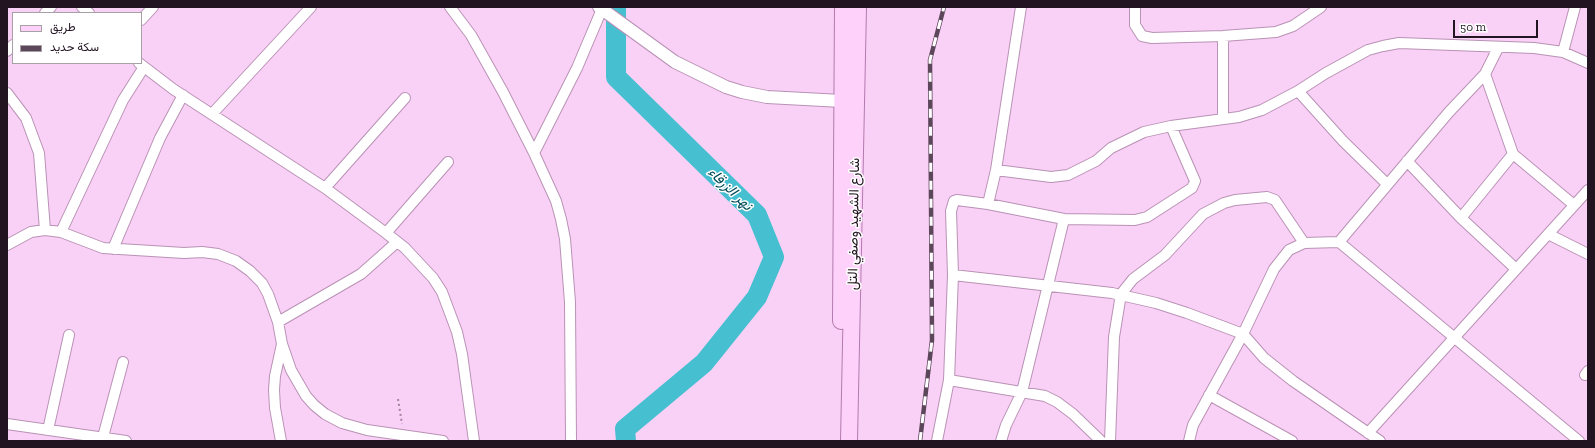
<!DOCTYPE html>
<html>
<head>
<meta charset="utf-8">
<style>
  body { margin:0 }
  #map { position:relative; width:1595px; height:448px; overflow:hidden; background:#fad1f6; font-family:"Zilla Slab",Vazirmatn,serif }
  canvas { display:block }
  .frame { position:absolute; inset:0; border:8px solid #221421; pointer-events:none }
  .legend { position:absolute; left:12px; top:12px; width:130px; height:52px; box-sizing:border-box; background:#fff; border:1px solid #a7a1a6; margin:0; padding:5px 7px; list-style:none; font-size:12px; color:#221421 }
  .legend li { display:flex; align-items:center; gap:8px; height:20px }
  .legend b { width:20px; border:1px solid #a7a1a6 }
  .scale { position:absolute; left:1453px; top:20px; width:85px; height:18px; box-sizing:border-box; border:2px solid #221421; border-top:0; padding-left:5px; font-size:12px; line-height:14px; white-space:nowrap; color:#221421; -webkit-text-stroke:3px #fff; paint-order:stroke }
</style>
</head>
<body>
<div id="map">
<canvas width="1595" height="448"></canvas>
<div class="frame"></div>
<ul class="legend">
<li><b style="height:5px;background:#fed1fb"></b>طريق</li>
<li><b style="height:5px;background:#5b465a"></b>سكة حديد</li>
</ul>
<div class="scale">50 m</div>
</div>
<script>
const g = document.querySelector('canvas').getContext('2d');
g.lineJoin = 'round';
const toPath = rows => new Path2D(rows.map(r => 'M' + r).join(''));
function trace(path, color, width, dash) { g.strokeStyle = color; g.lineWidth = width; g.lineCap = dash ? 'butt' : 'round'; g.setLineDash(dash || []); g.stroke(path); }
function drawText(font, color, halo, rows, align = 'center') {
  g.font = font + ' "Zilla Slab",Vazirmatn,serif'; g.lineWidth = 3; g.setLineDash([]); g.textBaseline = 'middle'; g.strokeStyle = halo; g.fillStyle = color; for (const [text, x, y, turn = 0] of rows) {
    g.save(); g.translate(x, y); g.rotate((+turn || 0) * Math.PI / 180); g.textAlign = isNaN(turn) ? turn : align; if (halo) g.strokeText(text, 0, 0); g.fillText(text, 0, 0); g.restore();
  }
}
trace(toPath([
  [616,7,616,77,757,215,774,257,757,297,704,363,625,429,626,441]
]), '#46bfd1', 20);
const minor = toPath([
  [82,7,89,13],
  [450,7,471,35,503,92,534,153,556,201,561,219,565,239,570,302,571,441],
  [1135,7,1135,25,1142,36,1152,38,1223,36,1276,32,1293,26,1321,7],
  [45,13,51,7],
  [141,20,153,7],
  [7,51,13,45],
  [1563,52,1575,7],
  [139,63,173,89,325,188,386,233,405,248,433,278,442,292,457,332,462,354,474,441],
  [1485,74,1513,154,1574,205],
  [1298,91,1343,141,1387,184],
  [7,93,26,118,39,153,45,230],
  [212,114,311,7],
  [1223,119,1223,36],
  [534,153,577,68,602,9],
  [1407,161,1461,218,1516,269],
  [996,170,1051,177,1068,175,1096,161,1111,148,1144,132,1171,126,1239,117,1262,110,1298,91,1326,73,1368,50,1383,46,1399,43,1534,48,1563,52,1588,63],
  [325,188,405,98],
  [988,204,996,170,1021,7],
  [1461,218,1513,154],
  [61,232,123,100,144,67],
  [386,233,448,162],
  [1548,234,1588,254],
  [1339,242,1579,441],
  [7,245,31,232,45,230,61,232,103,248,184,253,202,252,218,254,236,261,250,271,262,283,268,294,278,322,282,344,275,376,274,390,275,408,281,441],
  [113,249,160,138,183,95],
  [953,275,1112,293,1156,303,1187,313,1243,334,1264,358,1293,381,1380,441],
  [278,322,361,274,397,242],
  [282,344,291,370,306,396,314,405,325,414,342,423,367,430,443,441],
  [1585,375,1588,371],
  [949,380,1045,396,1057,402,1073,414,1101,441],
  [1209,395,1292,441],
  [7,424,126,441],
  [48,430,69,335],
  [1368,433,1588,190],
  [103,437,123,362],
  [937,441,949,380,953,275,951,211,954,201,957,200,988,204,1064,219,1135,220,1147,217,1192,188,1195,181,1171,126],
  [1001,441,1006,425,1022,392,1064,219],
  [1110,441,1114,337,1121,294,1133,279,1165,255,1203,214,1224,203,1235,200,1267,197,1275,200,1304,243],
  [1189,441,1193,425,1243,334,1274,269,1289,250,1304,243,1339,242,1449,112,1485,74,1498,48]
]);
const tertiary = toPath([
  [599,7,675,62,726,87,742,92,767,97,842,101]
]);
const primary = toPath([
  [841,321,843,7],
  [849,441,858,7]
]);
trace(minor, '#b992b5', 12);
trace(tertiary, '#b992b5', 14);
trace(primary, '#b17bad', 18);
trace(toPath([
  [398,399,402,424]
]), '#a2849f', 2, [2, 3]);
trace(minor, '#fff', 10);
trace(tertiary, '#fff', 12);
trace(primary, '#fed1fb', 16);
const rail = toPath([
  [920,441,932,340,930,60,944,7]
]);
trace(rail, '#5b465a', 4.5);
trace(rail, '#fff', 3, [9]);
drawText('14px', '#221421', '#fff', [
  ["شارع الشهيد وصفي التل",854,224,-89]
]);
drawText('italic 15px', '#014d57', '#fff', [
  ["نهر الزرقاء",730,189,44]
]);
</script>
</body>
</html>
